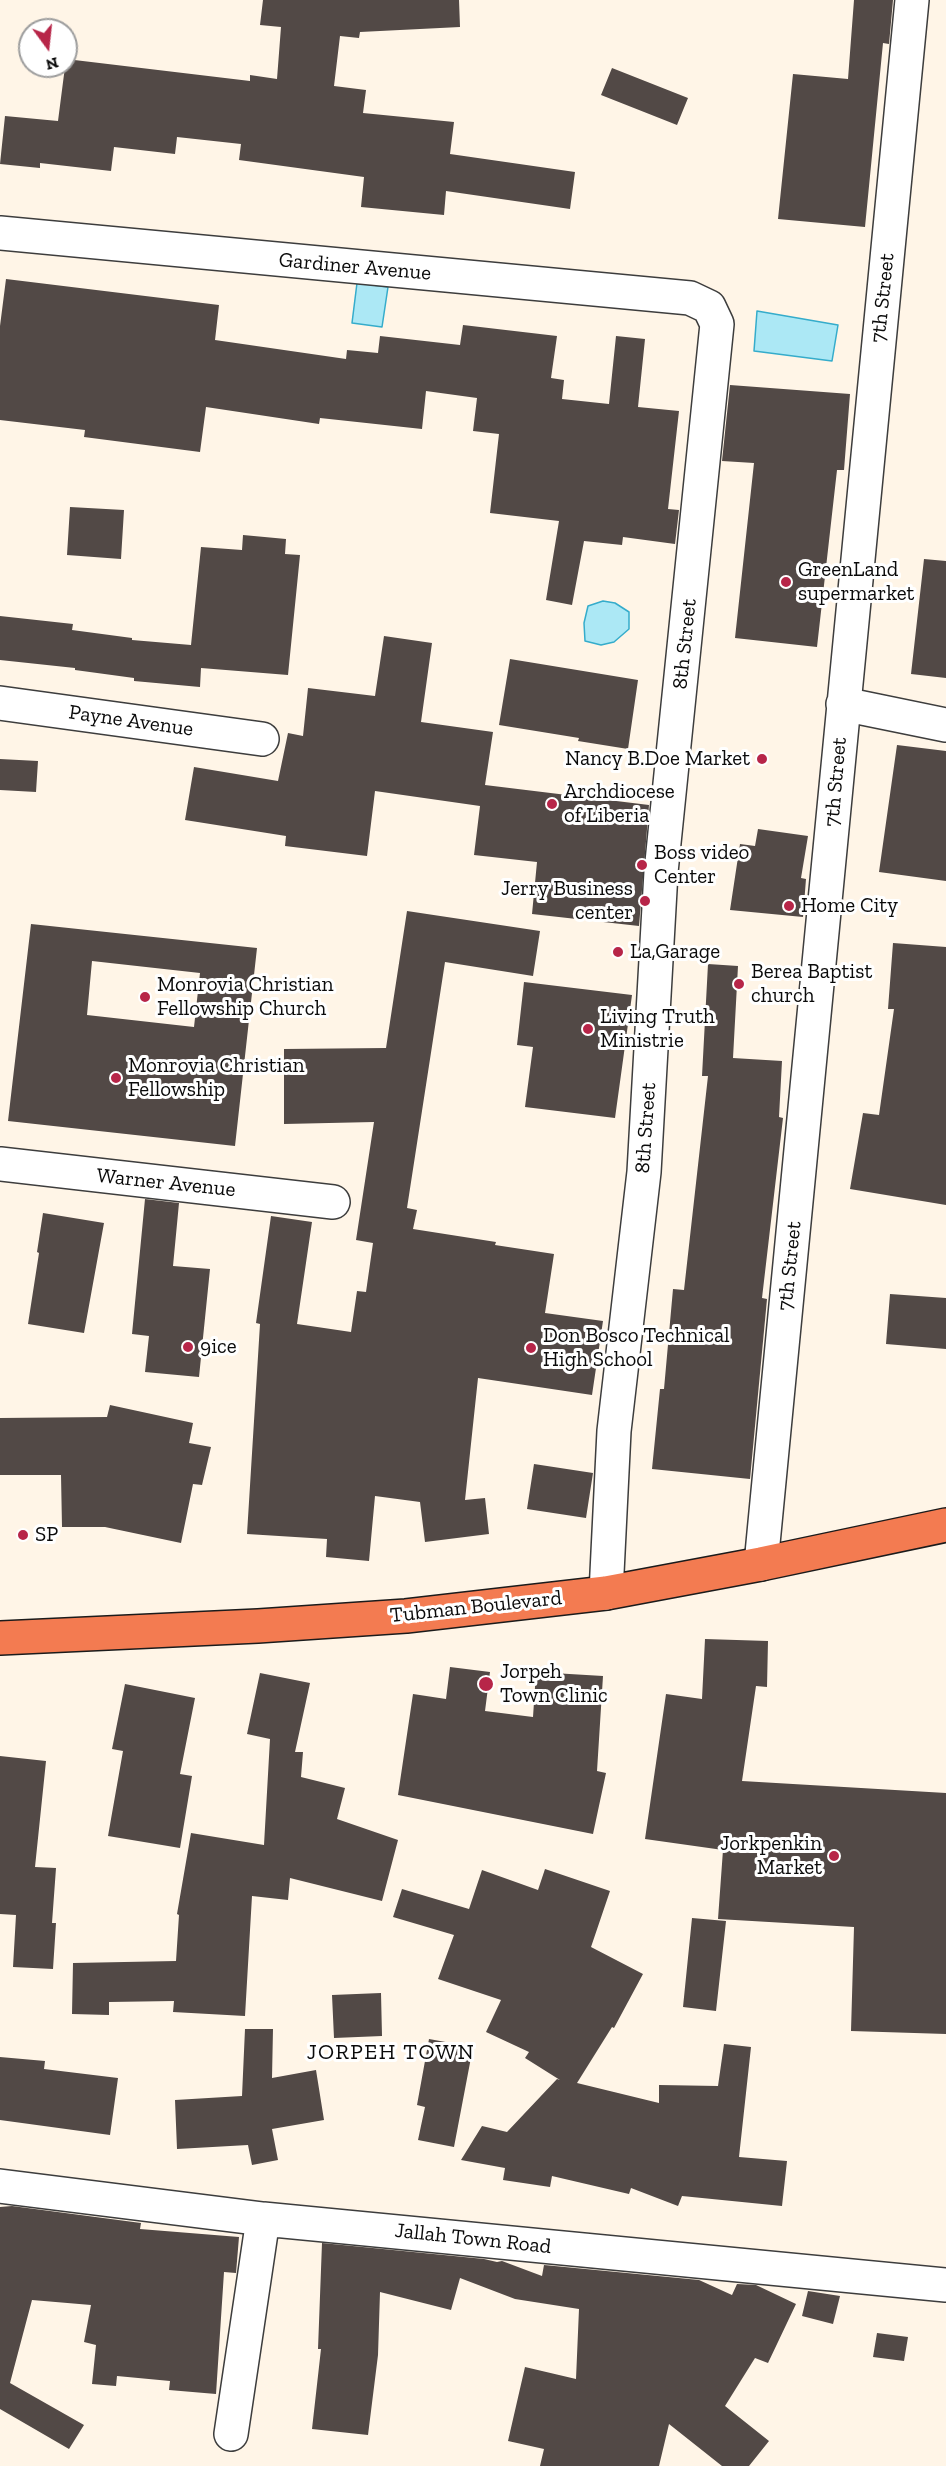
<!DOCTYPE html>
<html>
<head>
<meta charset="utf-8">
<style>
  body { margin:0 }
  #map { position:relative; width:946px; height:2466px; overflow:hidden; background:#fff5e7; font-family:"Zilla Slab",serif }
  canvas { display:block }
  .north { position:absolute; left:18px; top:18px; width:60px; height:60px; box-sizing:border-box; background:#fff; border:2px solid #9d9d9d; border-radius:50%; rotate:165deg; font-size:16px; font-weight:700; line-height:24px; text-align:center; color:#0a0a0a }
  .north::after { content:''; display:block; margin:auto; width:21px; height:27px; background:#b72548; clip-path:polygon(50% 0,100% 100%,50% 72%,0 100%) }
</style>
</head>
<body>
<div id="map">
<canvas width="946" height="2466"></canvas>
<div class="north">N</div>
</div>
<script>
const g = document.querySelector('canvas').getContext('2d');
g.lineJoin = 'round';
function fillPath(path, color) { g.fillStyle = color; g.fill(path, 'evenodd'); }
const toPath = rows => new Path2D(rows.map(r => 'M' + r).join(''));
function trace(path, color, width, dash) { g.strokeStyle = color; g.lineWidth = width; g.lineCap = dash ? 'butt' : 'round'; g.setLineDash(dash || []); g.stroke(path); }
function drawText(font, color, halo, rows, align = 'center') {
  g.font = font + ' "Zilla Slab",serif'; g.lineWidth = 6; g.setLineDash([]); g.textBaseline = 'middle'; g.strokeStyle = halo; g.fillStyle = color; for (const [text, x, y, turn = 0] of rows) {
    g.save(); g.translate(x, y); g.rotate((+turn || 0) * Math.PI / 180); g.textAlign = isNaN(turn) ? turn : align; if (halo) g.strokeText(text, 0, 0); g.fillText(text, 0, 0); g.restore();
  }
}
const water = toPath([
  [357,283,388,287,382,327,352,323,357,283],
  [757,311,838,325,832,361,754,351,757,311],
  [603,601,615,603,629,612,629,629,614,642,601,645,585,641,584,623,588,606,603,601]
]);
fillPath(water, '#ace8f5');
trace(water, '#35accb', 1.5);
fillPath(toPath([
  [263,0,459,0,460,27,360,32,359,38,340,36,334,86,366,90,363,113,454,122,450,154,575,172,570,209,446,191,444,215,361,207,364,177,239,160,241,144,177,137,175,154,114,147,111,171,40,163,40,168,0,164,5,116,58,121,66,59,250,81,250,75,277,79,281,27,260,25],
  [854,0,893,0,889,44,883,43,865,227,778,219,793,74,848,79],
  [612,68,688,98,677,125,601,95],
  [6,279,219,305,215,340,346,359,347,350,378,353,380,336,460,345,463,325,557,336,551,378,564,380,562,399,609,404,616,336,645,339,638,407,679,411,668,509,679,510,675,544,623,537,622,545,584,541,572,605,546,600,559,521,490,513,499,434,473,431,477,398,426,391,422,429,320,418,319,424,206,407,200,452,84,437,85,430,0,420,0,326],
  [730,385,850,394,844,470,837,470,817,647,735,638,754,463,722,461],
  [70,507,124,510,121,559,67,555],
  [243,535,286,539,285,554,300,555,288,675,201,668,200,687,134,681,134,678,75,670,75,668,0,660,0,616,73,624,72,630,132,638,132,640,191,645,201,547,242,550],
  [924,559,946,561,946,678,911,674],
  [384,636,432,643,421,722,493,732,485,785,649,805,639,926,532,914,537,862,474,855,480,806,375,791,367,856,285,846,286,836,185,820,194,767,278,781,288,733,303,736,308,688,375,696],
  [510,659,638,680,628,749,578,741,579,738,499,725],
  [897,745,946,751,946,881,879,872],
  [0,759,38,761,36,792,0,790],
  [758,829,808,836,801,878,806,879,803,917,730,910,740,844,755,846],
  [407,911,540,931,533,976,445,962,407,1208,417,1210,413,1229,496,1242,495,1245,554,1254,545,1313,603,1321,592,1395,478,1378,465,1500,485,1498,489,1534,425,1542,420,1502,375,1496,369,1561,326,1557,327,1539,247,1534,260,1324,256,1323,271,1216,312,1222,297,1324,351,1332,357,1291,366,1292,373,1243,356,1240,374,1122,284,1124,284,1049,386,1048],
  [31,924,257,948,235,1146,8,1121],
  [92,961,200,973,194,1027,87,1015],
  [893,943,946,947,946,1205,850,1189,863,1113,879,1115,894,1009,888,1009],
  [708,964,738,966,733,1058,782,1061,779,1117,783,1118,762,1298,767,1299,750,1479,652,1469,660,1389,664,1389,673,1289,684,1290,708,1076,702,1076],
  [524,982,632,995,615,1118,525,1107,533,1047,517,1045],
  [145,1199,179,1203,173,1266,210,1269,199,1377,145,1372,149,1336,132,1334],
  [43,1213,104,1223,84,1333,28,1324,39,1253,37,1252],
  [890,1294,946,1298,946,1349,886,1344],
  [110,1405,193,1423,189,1443,211,1447,202,1485,193,1484,181,1543,105,1527,62,1527,61,1475,0,1475,0,1418,107,1417],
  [534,1464,593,1473,586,1518,527,1509],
  [705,1639,768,1641,767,1687,756,1686,742,1781,946,1793,946,2034,851,2031,854,1927,718,1919,723,1850,645,1839,666,1694,702,1699],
  [450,1667,490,1672,485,1711,533,1717,536,1672,603,1676,597,1771,606,1773,593,1834,398,1795,413,1694,446,1699],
  [260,1673,310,1683,295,1752,303,1752,301,1777,345,1788,337,1819,398,1840,382,1901,290,1878,288,1900,252,1896,245,2016,173,2012,174,2001,109,2002,109,2015,72,2014,73,1963,176,1961,179,1915,177,1914,191,1833,264,1845,270,1739,247,1734],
  [125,1684,195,1698,180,1774,192,1776,180,1848,108,1836,123,1751,112,1749],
  [0,1756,46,1761,35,1867,56,1868,52,1923,56,1923,53,1969,13,1967,16,1915,0,1914],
  [545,1869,610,1891,591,1947,643,1974,614,2028,612,2027,577,2083,659,2103,659,2085,718,2086,724,2044,751,2047,739,2157,787,2161,782,2206,682,2196,678,2206,631,2188,629,2194,552,2176,550,2187,503,2180,505,2168,461,2160,482,2126,507,2132,557,2079,560,2080,525,2058,529,2052,486,2032,501,2000,438,1979,454,1935,393,1917,402,1889,469,1909,482,1870,538,1890],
  [692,1918,726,1921,716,2011,683,2007],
  [381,1993,382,2036,334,2038,332,1995],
  [245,2029,273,2029,272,2078,316,2070,324,2120,272,2129,278,2160,252,2165,248,2145,177,2149,175,2100,242,2096],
  [429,2039,473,2047,454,2147,418,2140,425,2107,417,2105],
  [0,2057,45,2061,44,2069,118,2078,110,2135,0,2120],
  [12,2206,141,2223,140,2229,239,2237,236,2273,224,2272,216,2394,169,2390,170,2381,117,2376,116,2386,92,2384,96,2345,84,2342,91,2305,32,2300,10,2383,84,2425,69,2449,0,2409,0,2207],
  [322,2243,484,2259,497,2262,502,2261,542,2276,544,2265,699,2280,732,2295,737,2284,756,2285,796,2304,768,2363,755,2358,725,2406,769,2441,749,2466,722,2466,669,2424,659,2466,540,2466,544,2449,508,2441,525,2367,576,2379,579,2309,515,2299,460,2278,451,2310,380,2292,378,2355,368,2435,312,2429,321,2349,318,2349],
  [808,2291,840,2296,833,2324,802,2316],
  [877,2333,908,2337,904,2361,873,2357]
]), '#524946');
const minor = toPath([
  [0,233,690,298,709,307,717,324,661,872,644,1172,614,1431,606,1593],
  [0,703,262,739],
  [843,704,946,725],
  [0,1164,333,1202],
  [761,1564,912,0],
  [0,2186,263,2219,946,2285],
  [231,2434,263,2219]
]);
const highway = toPath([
  [0,1638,258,1626,406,1616,606,1593,761,1564,946,1525]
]);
trace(minor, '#3d3d3d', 36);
trace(highway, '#1b1b1b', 36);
trace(minor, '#fff', 33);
trace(highway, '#f37b51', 33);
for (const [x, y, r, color] of [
  [786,582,6,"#b72548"],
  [762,759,6,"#b72548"],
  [552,804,6,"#b72548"],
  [642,865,6,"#b72548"],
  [645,901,6,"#b72548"],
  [789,906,6,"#b72548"],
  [618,952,6,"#b72548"],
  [739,984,6,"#b72548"],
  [145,997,6,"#b72548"],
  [588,1029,6,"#b72548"],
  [116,1078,6,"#b72548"],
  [188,1347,6,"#b72548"],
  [531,1348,6,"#b72548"],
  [23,1535,6,"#b72548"],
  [486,1684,8,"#b72548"],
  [834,1856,6,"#b72548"]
]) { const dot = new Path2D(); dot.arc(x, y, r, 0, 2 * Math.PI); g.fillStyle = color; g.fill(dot); trace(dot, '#fff', 2); }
drawText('21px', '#0a0a0a', '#fff', [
  ["Gardiner Avenue",355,267,5],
  ["7th Street",883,298,-84],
  ["8th Street",685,644,-84],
  ["Payne Avenue",131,721,8],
  ["7th Street",836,782,-85],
  ["8th Street",646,1128,-86],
  ["Warner Avenue",166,1183,6],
  ["7th Street",790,1266,-84],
  ["Tubman Boulevard",476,1607,-6],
  ["Jallah Town Road",473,2239,6]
]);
drawText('21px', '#0a0a0a', '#fff', [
  ["GreenLand",798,570],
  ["supermarket",798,594],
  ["Nancy B.Doe Market",750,759,"right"],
  ["Archdiocese",564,792],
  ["of Liberia",564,816],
  ["Boss video",654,853],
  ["Center",654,877],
  ["Jerry Business",633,889,"right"],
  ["center",633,913,"right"],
  ["Home City",801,906],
  ["La,Garage",630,952],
  ["Berea Baptist",751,972],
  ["church",751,996],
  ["Monrovia Christian",157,985],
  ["Fellowship Church",157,1009],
  ["Living Truth",600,1017],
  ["Ministrie",600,1041],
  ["Monrovia Christian",128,1066],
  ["Fellowship",128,1090],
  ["Don Bosco Technical",543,1336],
  ["High School",543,1360],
  ["9ice",200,1347],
  ["SP",35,1535],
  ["Jorpeh",500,1672],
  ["Town Clinic",500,1696],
  ["Jorkpenkin",822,1844,"right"],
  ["Market",822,1868,"right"]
], 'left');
g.letterSpacing = '1.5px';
drawText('22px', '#0a0a0a', '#fff', [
  ["JORPEH TOWN",391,2053]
]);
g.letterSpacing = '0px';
</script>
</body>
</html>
